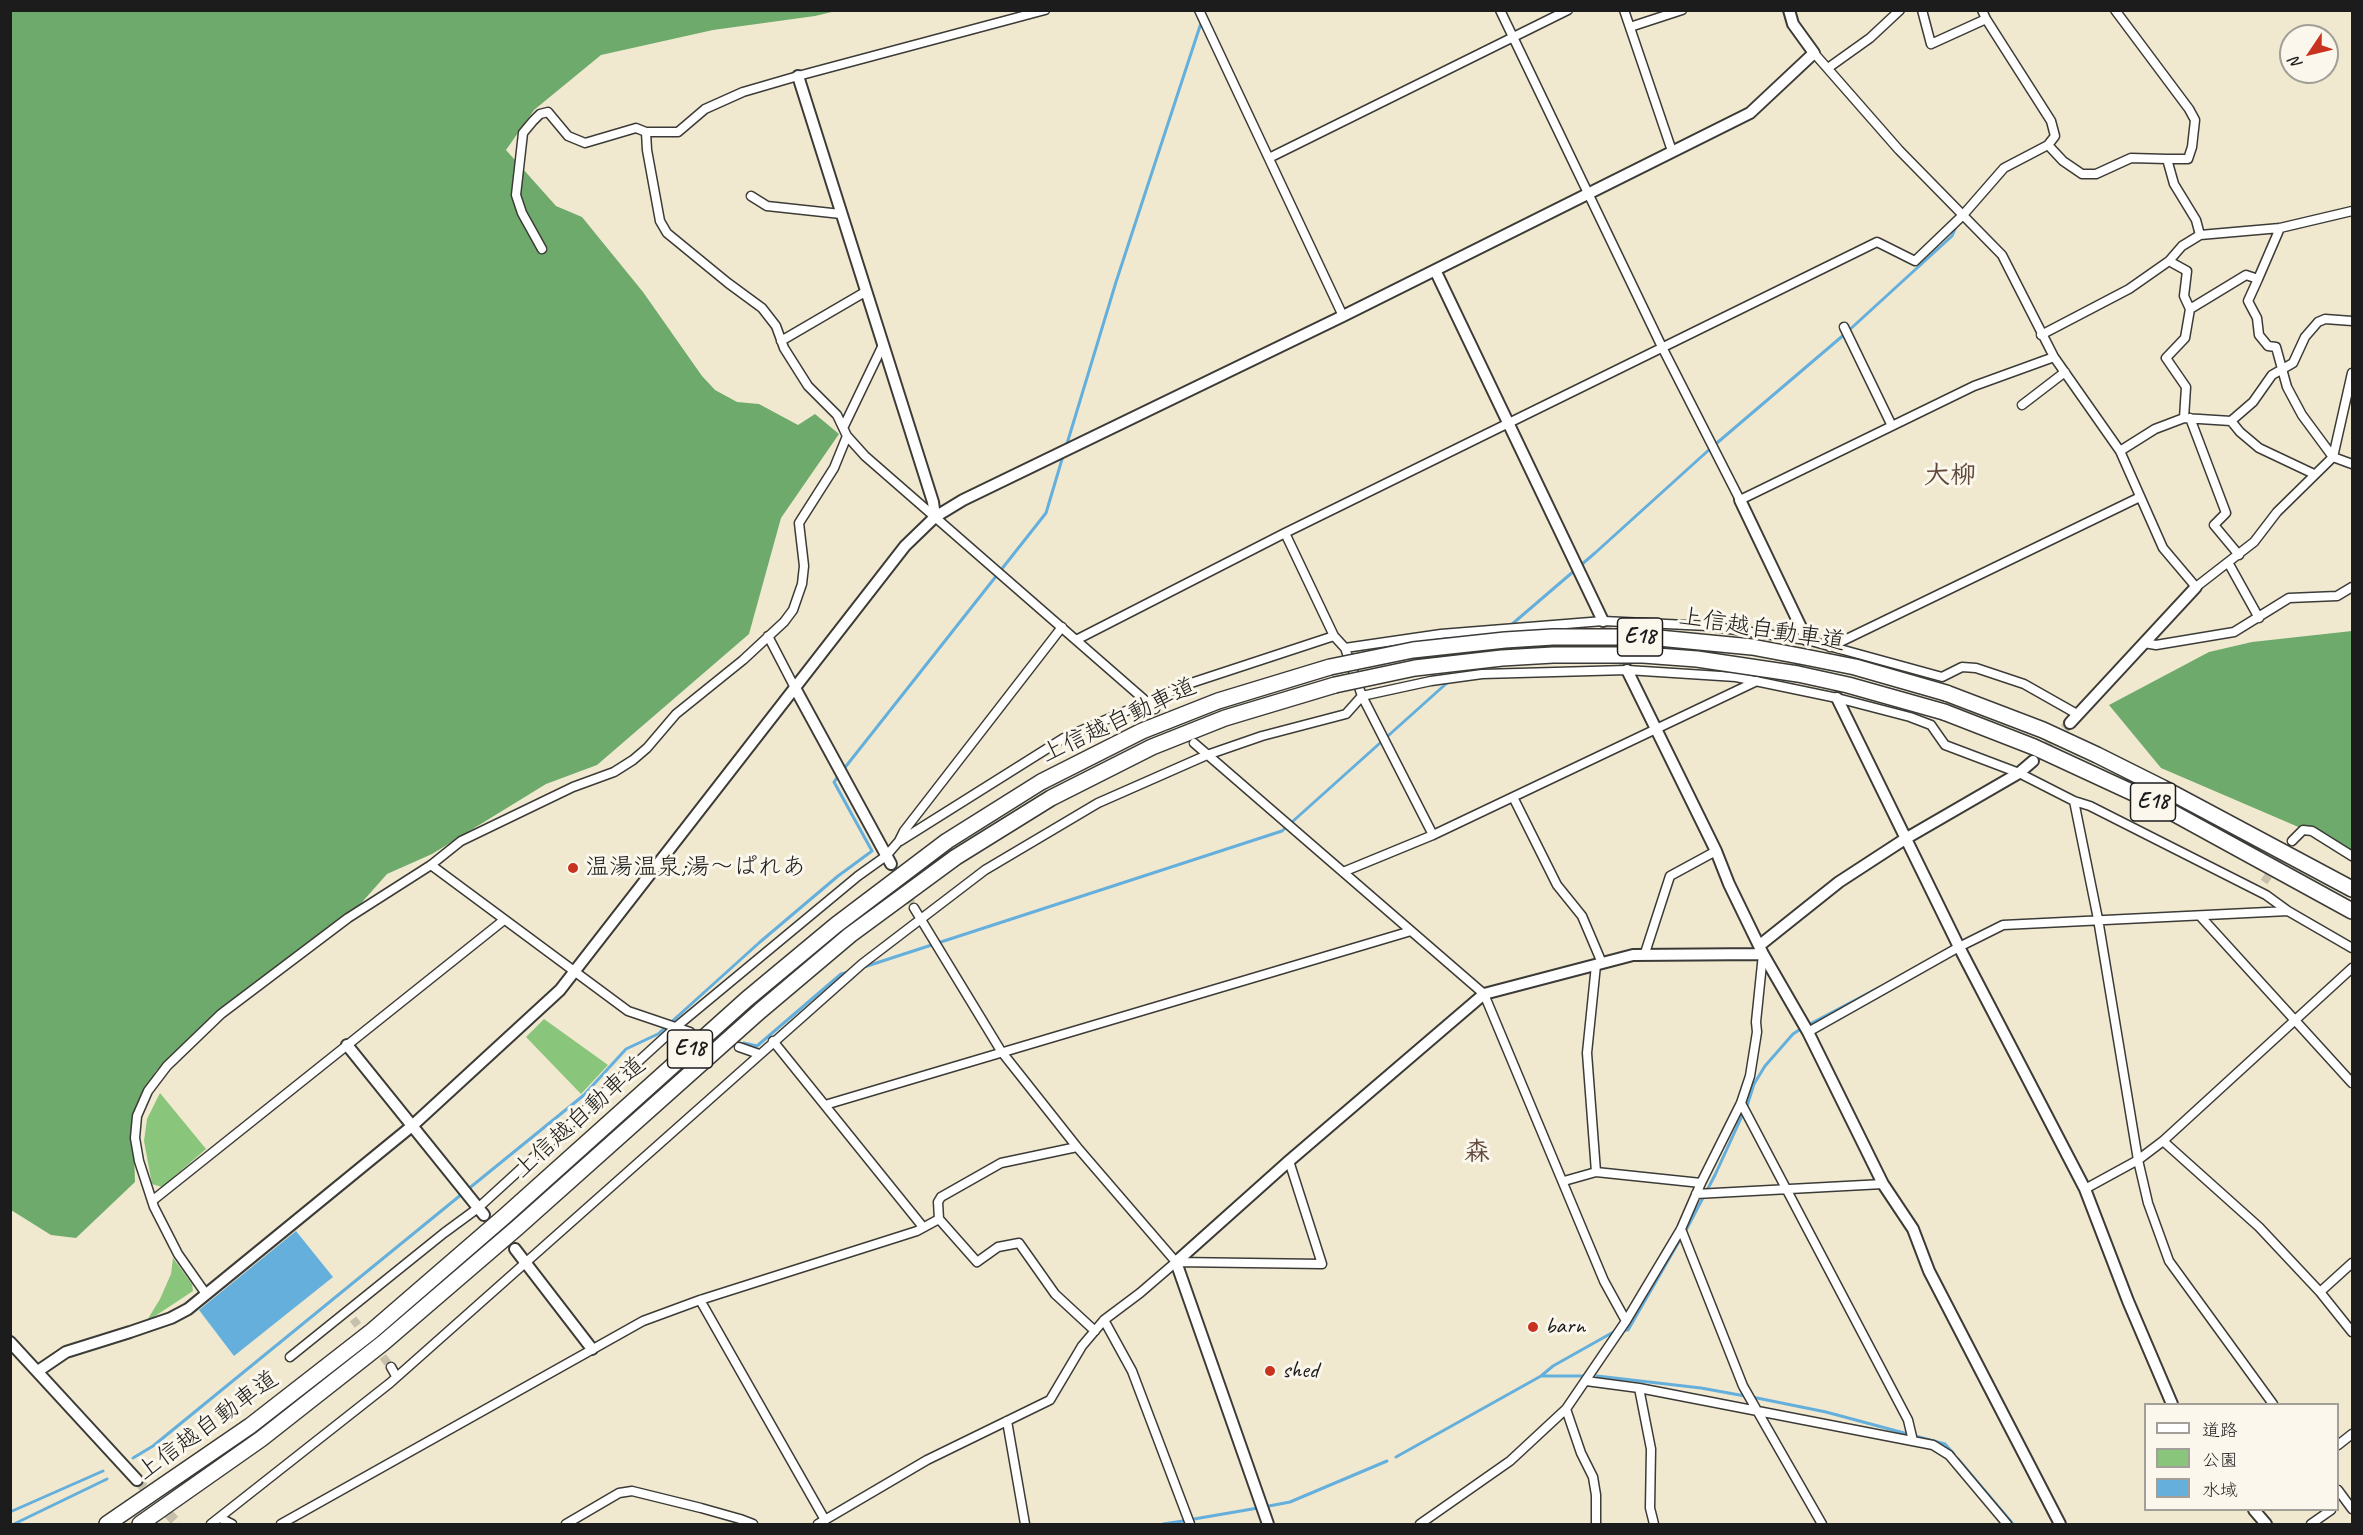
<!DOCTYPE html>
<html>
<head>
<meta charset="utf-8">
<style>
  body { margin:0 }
  #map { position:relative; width:2363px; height:1535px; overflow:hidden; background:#f0e9d0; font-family:Caveat,"Klee One",sans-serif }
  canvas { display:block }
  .frame { position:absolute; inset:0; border:12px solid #1c1c1c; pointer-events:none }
  .legend { position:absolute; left:2144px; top:1403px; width:195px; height:108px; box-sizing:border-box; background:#fbf7ec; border:2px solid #a29f99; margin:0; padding:8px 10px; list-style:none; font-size:18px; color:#1c1c1c }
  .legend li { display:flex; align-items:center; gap:12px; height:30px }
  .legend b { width:30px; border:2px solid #a29f99 }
  .north { position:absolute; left:2279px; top:24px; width:60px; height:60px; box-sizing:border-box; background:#fbf7ec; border:2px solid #a29f99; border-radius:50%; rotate:235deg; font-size:16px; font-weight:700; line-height:24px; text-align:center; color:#1c1c1c }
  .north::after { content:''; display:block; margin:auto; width:21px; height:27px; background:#c8321e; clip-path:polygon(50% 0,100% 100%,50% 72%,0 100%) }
</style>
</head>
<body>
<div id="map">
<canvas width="2363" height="1535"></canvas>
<div class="frame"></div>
<ul class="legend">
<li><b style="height:8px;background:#fff"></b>道路</li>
<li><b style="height:16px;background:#89c57b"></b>公園</li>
<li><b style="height:16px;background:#65afdd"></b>水域</li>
</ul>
<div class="north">N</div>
</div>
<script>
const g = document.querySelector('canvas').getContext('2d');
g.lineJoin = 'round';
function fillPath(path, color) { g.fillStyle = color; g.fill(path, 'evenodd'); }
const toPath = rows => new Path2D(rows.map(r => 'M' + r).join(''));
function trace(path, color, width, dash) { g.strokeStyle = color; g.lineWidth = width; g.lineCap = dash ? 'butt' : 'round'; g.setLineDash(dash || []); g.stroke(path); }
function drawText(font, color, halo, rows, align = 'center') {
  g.font = font + ' Caveat,"Klee One",sans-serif'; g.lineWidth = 6; g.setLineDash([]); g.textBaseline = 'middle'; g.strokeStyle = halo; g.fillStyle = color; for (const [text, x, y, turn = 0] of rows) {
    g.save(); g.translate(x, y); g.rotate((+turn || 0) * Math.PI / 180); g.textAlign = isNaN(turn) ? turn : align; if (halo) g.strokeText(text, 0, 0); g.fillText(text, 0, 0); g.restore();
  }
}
fillPath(toPath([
  [544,1019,608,1065,581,1094,526,1037],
  [160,1093,206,1149,162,1187,152,1184,144,1141,147,1119],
  [173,1258,192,1284,193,1291,146,1322,160,1299,171,1274]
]), '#89c57b');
fillPath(toPath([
  [10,11,836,11,815,16,713,30,601,55,534,110,506,150,556,206,582,217,643,292,702,376,715,390,737,402,759,404,798,425,815,414,839,434,781,518,749,634,597,765,546,784,432,854,387,874,348,918,212,1023,156,1071,133,1121,135,1182,76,1238,51,1235,11,1210],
  [2352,631,2352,853,2324,838,2161,768,2109,705,2209,652,2252,642]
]), '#6eaa6b');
fillPath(toPath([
  [296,1231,333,1277,234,1356,199,1310]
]), '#65afdd');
trace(toPath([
  [1066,447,1116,282,1201,23],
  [1511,625,1595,553,1711,448,1846,333,1952,236,1956,227],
  [843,770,1046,513,1063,456],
  [864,967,1282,831,1448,682],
  [1808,1025,1880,987],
  [744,1043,757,1046,841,974,849,972],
  [1747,1106,1754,1084,1765,1066,1793,1034,1799,1030],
  [467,1190,584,1095,626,1049,658,1034,760,942,838,876,872,851,834,782,839,775],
  [1685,1232,1715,1175,1742,1116],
  [1623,1330,1628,1330,1681,1238],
  [1541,1376,1553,1366,1617,1330],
  [1597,1376,1701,1388,1745,1396],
  [1752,1397,1826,1412,1945,1444,1954,1454],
  [1396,1457,1541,1376,1584,1376],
  [133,1458,153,1446,462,1194],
  [1958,1459,2013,1524],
  [1269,1506,1290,1502,1387,1461],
  [10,1512,103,1471],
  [1194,1519,1258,1508],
  [14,1524,107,1479],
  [1163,1524,1183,1521]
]), '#65afdd', 3);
trace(toPath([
  [891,864,914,908],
  [2264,882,2292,841],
  [690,1032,739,1047],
  [353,1319,391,1367]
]), '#c6c0ac', 8, [8, 4]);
trace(toPath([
  [1603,621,1627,670],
  [2033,761,2070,723],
  [137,1480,178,1524]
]), '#c6c0ac', 10, [10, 5]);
const street = toPath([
  [1045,10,798,76,743,92,705,109,678,132,646,132,647,150,660,221,667,233,728,283,762,308,776,326,784,348,808,386,837,415,847,436,865,456,1155,709],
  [1199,10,1343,316],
  [1500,10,1662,347,1740,500,1974,386,2054,357],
  [1624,10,1672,151],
  [1982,10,1986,19],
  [2115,10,2189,109,2195,120,2192,147,2188,159,2167,159,2174,184,2196,220,2200,235],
  [1630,27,1682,10],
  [1814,53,1899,150,2002,255,2054,357,2120,451,2163,548,2196,587,2254,542,2277,512,2333,457,2352,373],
  [1828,68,1870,38,1900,10],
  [2048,145,2063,161,2082,174,2096,174,2131,158,2167,159],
  [1269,158,1568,10],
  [751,196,767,206,841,214],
  [542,249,522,213,516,195,523,133,533,121,540,114,548,112,568,136,585,143,636,128,646,132],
  [2169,261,2187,271,2184,296,2190,309,2246,275,2258,279,2248,301,2257,318,2259,335,2268,346,2276,347,2287,387,2302,415,2333,457,2352,464],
  [2258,279,2280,228],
  [1844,327,1892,426],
  [2041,335,2129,289,2169,261,2182,246,2200,235,2280,228,2352,211],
  [781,341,865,292],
  [2022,405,2065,372],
  [2184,418,2186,387,2166,358,2185,338,2190,309],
  [2190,418,2226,513,2214,525,2239,555],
  [2231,421,2240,432,2259,448,2314,474],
  [844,426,882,347],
  [2120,451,2155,429,2184,418,2231,421,2253,402,2272,375,2293,363,2305,337,2318,322,2325,319,2352,321],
  [1285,533,1334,636,1345,648,1362,696,1433,835],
  [2229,564,2259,618],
  [768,636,795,688],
  [1076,640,1285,533,1877,242,1915,261,1963,215,2004,168,2048,145,2055,136,2051,121,1986,19,1931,44,1922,10],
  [2144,643,2156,645,2234,632,2289,598,2337,596,2352,587],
  [1830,647,2140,497],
  [1345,648,1441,634,1603,621,1708,626,1807,640,1942,677,1962,667,1976,668,2024,684,2077,714],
  [1194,743,1484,994,1604,1281,1626,1321],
  [1513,797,1557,885,1582,916,1602,963],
  [2074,801,2098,919,2138,1160,2148,1203,2169,1261,2273,1404],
  [900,841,1064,738,1188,684,1334,636],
  [2292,841,2303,830,2312,831,2352,856],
  [431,865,628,1011,690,1032],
  [1343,872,1433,835,1757,681],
  [914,908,1001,1051,1077,1147,1176,1262],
  [2201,917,2352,1083],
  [1645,953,1670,876,1716,851],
  [1596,965,1587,1053,1596,1172],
  [1808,1032,1959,947,2003,925,2288,911],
  [773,1041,923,1227],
  [739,1047,759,1054],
  [1741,1103,1908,1420,1913,1441],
  [825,1105,1411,931],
  [2163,1141,2259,1227,2320,1292,2352,1332],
  [1564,1181,1596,1172,1701,1183],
  [2085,1189,2138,1160,2163,1141,2352,968],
  [1696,1194,1883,1184],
  [152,1201,504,920],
  [939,1219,977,1262,998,1247,1019,1243,1055,1294,1095,1331],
  [1681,1229,1743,1386,1822,1524],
  [2320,1292,2352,1263],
  [206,1294,178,1254,154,1207,139,1161,135,1138,137,1116,148,1091,167,1066,221,1014,348,918,431,865,461,841,573,787,614,772,633,760,647,748,676,714,743,660,784,622,793,610,802,584,804,566,799,523,834,468,847,436],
  [700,1300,825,1520],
  [1104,1320,1132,1371,1190,1524],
  [290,1357,444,1233,478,1208,676,1027,858,876,886,856,899,841,904,831,1062,627],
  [391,1367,396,1376],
  [1586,1381,1639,1388,1651,1449,1650,1508,1654,1524],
  [1639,1388,1933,1445,1949,1455,2007,1524],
  [1566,1409,1581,1453,1593,1477,1596,1495,1596,1524],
  [1007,1421,1025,1524],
  [2338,1445,2352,1434],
  [2338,1490,2352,1509],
  [220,1518,232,1524],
  [211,1524,390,1383,862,964,985,870,1098,803,1207,755,1262,736,1346,714,1362,696,1431,681,1482,674,1627,670,1736,677,1837,698,1910,717,1931,725,1945,745,2019,773,2074,801,2090,806,2266,895,2288,911,2352,948],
  [281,1524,643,1321,700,1300,917,1231,939,1219,938,1202,941,1197,1001,1163,1077,1147],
  [566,1524,619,1493,632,1491,701,1508,740,1519,753,1524],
  [818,1524,927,1460,1050,1400,1082,1346,1104,1320,1140,1293,1176,1262,1322,1264,1289,1161],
  [1420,1524,1510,1461,1566,1409,1626,1321,1681,1229,1701,1183,1741,1103,1750,1076,1757,1032,1756,1022,1763,954],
  [2311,1524,2331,1510]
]);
const secondary = toPath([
  [798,76,933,502,935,517],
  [1435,270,1603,621],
  [1740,500,1807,640],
  [1627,670,1716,851,1729,884,1763,954,1808,1032,1883,1184,1913,1229,1929,1271,2060,1524],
  [795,688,891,864],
  [1837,698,1959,947,2085,1189,2128,1301,2172,1404],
  [2070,723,2196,587],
  [1760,945,1839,882,1905,839,2019,773,2033,761],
  [347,1045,484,1215],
  [515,1249,592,1349],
  [10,1342,137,1480],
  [38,1371,66,1352,130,1332,171,1318,188,1309,412,1126,560,990,905,546,935,517,963,500,1343,316,1750,113,1814,53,1793,24,1789,10],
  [2254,1510,2266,1524],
  [1268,1524,1176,1262,1289,1161,1484,994,1633,955,1763,954]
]);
const highway = toPath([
  [1946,693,2043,730,2097,755,2163,788,2352,889],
  [1944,712,2034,747,2155,803,2352,911],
  [107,1524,250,1426,372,1331,505,1216,747,999,836,925,947,841,1041,782,1142,731,1218,701,1330,667],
  [140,1524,261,1439,383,1343,518,1227,760,1011,850,935,956,857,1051,798,1152,747,1225,718,1335,685]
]);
trace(street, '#3c3b37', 11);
trace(secondary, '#3c3b37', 14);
trace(highway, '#3c3b37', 18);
trace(street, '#fff', 8);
trace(secondary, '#fff', 10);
trace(highway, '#fff', 15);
const highwayBridge = toPath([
  [1330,667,1413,650,1505,640,1553,637,1648,637,1752,647,1805,657,1855,667,1946,693],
  [1335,685,1415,668,1502,658,1553,655,1643,655,1697,659,1798,674,1848,685,1944,712]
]);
trace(highwayBridge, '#3c3b37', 18, []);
trace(highwayBridge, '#fff', 15);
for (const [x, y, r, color] of [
  [573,868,6,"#c8321e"],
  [1533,1327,6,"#c8321e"],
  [1270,1371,6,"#c8321e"]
]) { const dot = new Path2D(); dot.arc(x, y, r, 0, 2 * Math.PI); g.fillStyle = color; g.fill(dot); trace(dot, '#fbf7ec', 2); }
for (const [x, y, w] of [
  [1640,637,45],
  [2153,802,45],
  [690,1049,45]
]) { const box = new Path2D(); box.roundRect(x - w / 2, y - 19, w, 38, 4.5); g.fillStyle = '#fbf7ec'; g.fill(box); trace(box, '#1c1c1c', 1.5); }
drawText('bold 22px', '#1c1c1c', null, [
  ["E18",1640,637],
  ["E18",2153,802],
  ["E18",690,1049]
]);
drawText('24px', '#1c1c1c', '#fbf7ec', [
  ["上信越自動車道",1762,630,9],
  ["上信越自動車道",1119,721,-25],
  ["上信越自動車道",580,1118,-42],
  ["上信越自動車道",208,1426,-36]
]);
drawText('24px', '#1c1c1c', '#fbf7ec', [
  ["温湯温泉;湯〜ぱれあ",585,868],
  ["barn",1545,1327],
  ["shed",1282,1371]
], 'left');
drawText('bold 26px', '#60483a', '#fbf7ec', [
  ["大柳",1950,476],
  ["森",1477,1153]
]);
</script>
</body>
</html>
